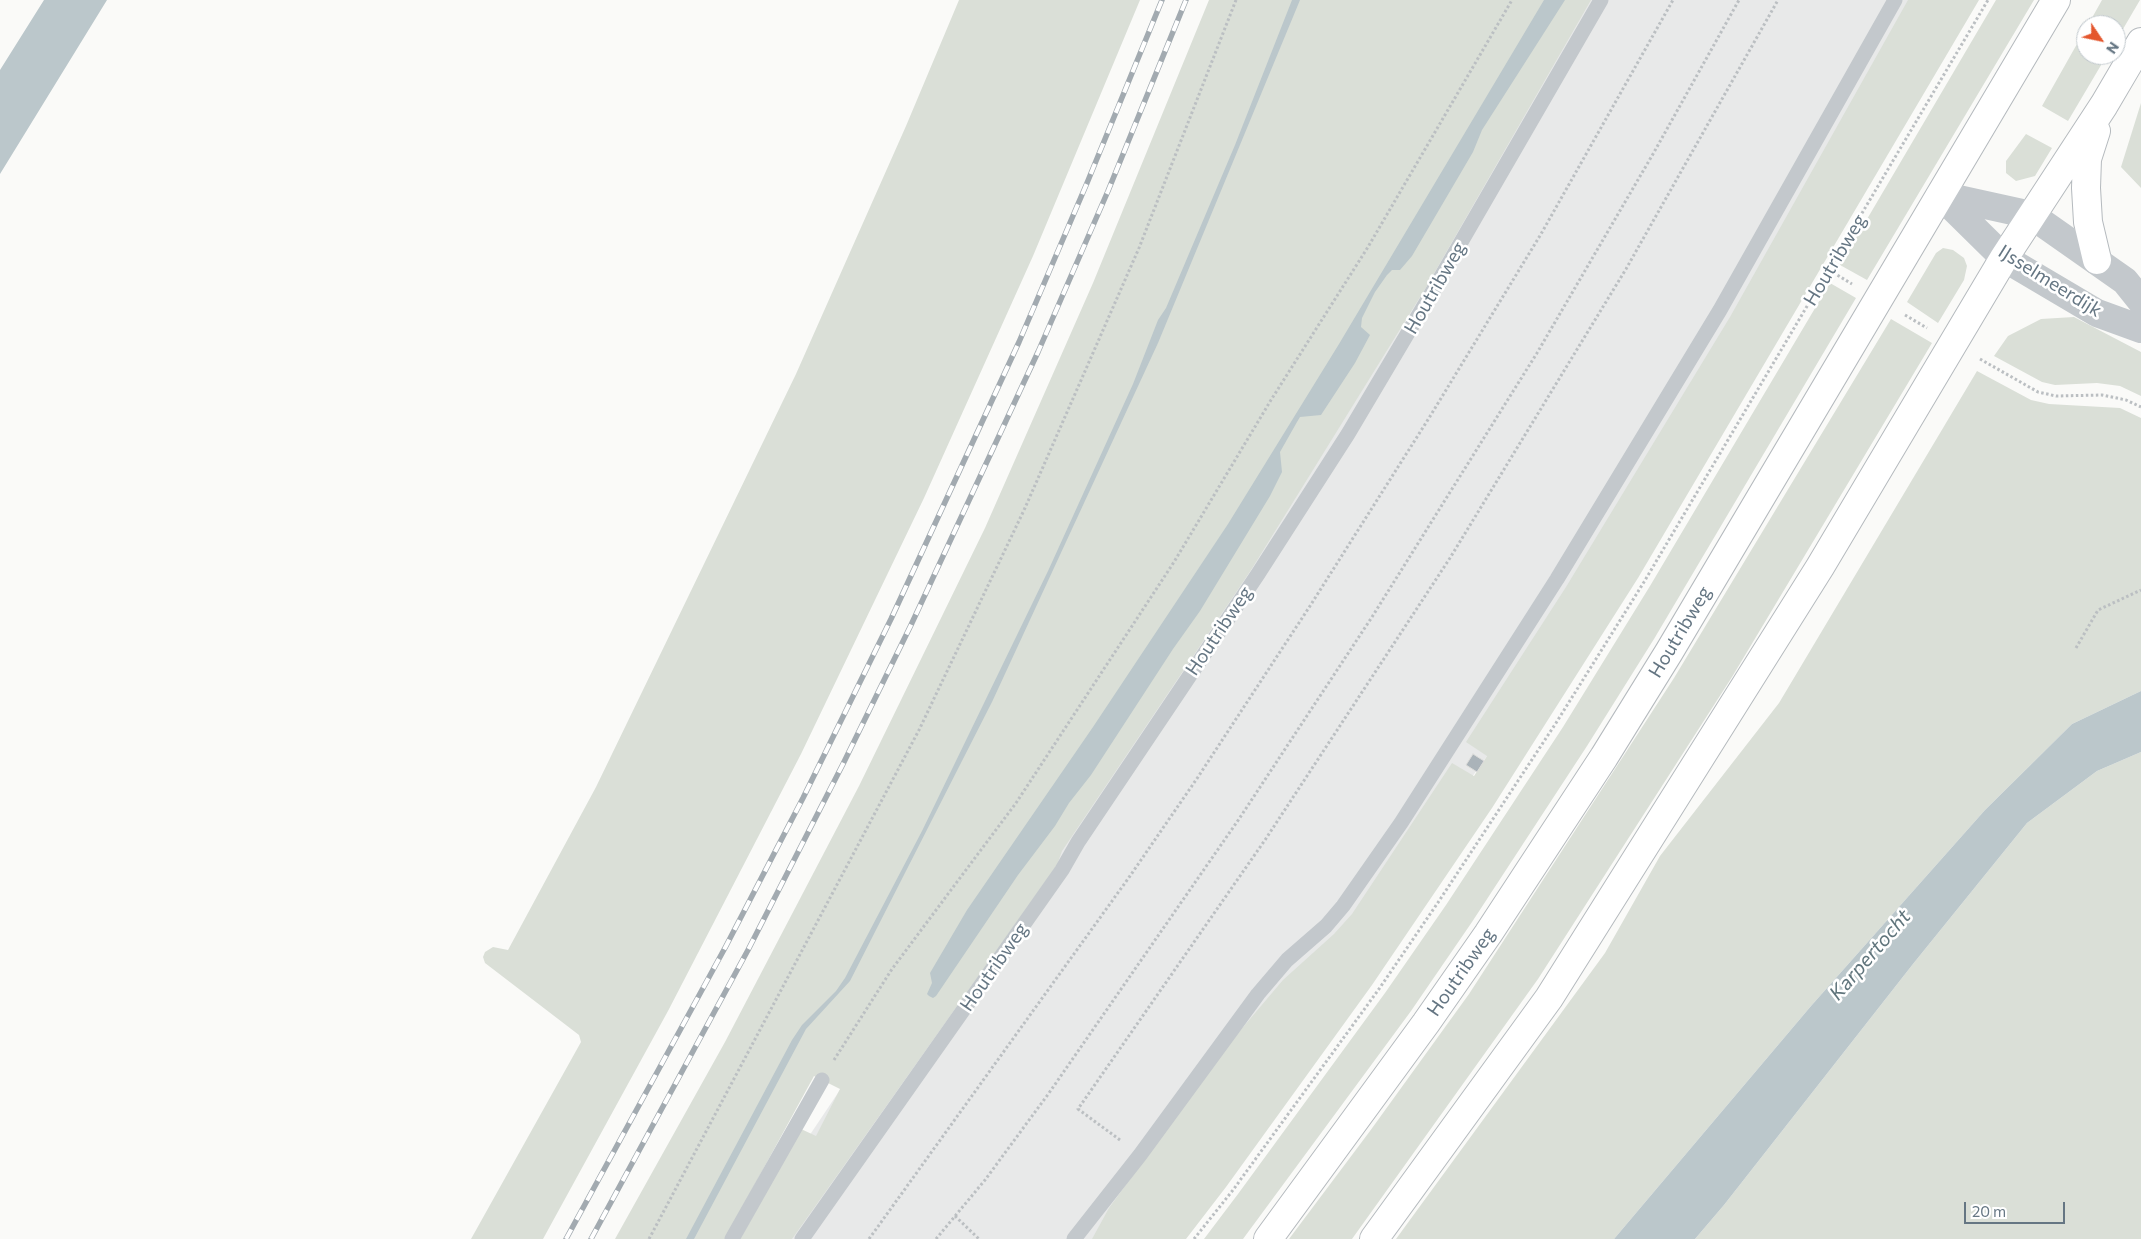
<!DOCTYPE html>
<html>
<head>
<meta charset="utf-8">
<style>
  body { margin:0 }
  #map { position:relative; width:2141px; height:1239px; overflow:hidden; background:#fafaf8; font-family:Commissioner,sans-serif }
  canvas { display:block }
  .north { position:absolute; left:2076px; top:15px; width:50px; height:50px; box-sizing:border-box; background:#fff; border:1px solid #c1c8cd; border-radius:50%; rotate:124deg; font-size:14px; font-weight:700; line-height:20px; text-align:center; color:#657683 }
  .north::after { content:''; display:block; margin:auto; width:18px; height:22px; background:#e4572e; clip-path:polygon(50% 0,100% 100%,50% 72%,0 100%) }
  .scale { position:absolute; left:1964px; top:1202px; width:101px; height:22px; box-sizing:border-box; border:2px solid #657683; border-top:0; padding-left:6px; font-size:15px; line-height:18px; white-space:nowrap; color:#657683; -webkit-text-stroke:4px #fff; paint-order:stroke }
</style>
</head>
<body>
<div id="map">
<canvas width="2141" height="1239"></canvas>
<div class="north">N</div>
<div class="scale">20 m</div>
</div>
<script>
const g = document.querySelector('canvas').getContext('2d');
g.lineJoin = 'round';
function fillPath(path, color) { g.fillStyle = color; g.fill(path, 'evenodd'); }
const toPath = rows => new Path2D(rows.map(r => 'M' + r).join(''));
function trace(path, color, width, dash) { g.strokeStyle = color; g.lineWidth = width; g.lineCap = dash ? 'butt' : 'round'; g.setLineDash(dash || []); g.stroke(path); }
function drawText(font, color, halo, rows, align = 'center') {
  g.font = font + ' Commissioner,sans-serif'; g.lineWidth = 5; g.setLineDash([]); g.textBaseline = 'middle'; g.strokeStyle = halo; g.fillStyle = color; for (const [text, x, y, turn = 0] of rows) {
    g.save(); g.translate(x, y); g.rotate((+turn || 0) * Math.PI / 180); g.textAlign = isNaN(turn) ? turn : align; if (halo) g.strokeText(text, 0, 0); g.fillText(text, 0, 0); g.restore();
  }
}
fillPath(toPath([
  [1571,0,1938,0,1487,756,1142,1239,740,1239]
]), '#e8e9e9');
fillPath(toPath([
  [959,0,1140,0,1033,256,924,498,801,754,668,1011,543,1239,471,1239,581,1042,579,1035,485,963,483,957,485,952,493,947,508,950,596,787,796,374,906,126],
  [1209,0,1591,0,1425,289,1251,570,1062,851,1057,865,792,1239,740,1239,801,1129,816,1136,840,1089,814,1076,725,1239,615,1239,725,1042,859,786,985,528,1093,283],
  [1908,0,1979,0,1638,578,1492,808,1372,985,1226,1187,1186,1239,1092,1239,1109,1208,1228,1045,1283,980,1334,934,1352,914,1452,763,1474,776,1487,756,1466,742,1566,587,1730,317],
  [1996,0,2034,0,1867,280,1840,265],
  [2102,0,2140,0,2116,41,2116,25,2088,25],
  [2086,28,2086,55,2107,55,2068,121,2042,106],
  [2141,103,2141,188,2121,167],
  [2026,134,2052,148,2035,176,2016,181,2006,173,2006,161],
  [1943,248,1953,250,1964,258,1967,266,1964,280,1938,323,1907,302,1936,253],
  [1830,283,1856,298,1654,639,1587,746,1472,922,1411,1011,1243,1239,1204,1239,1238,1194,1385,993,1446,905,1563,727,1650,586],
  [2074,317,2141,352,2141,396,2120,386,2097,383,2055,385,2042,382,1994,356,2008,336,2041,319],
  [1891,319,1932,343,1732,677,1538,979,1352,1239,1289,1239,1370,1131,1469,994,1674,678],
  [1977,371,2031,400,2049,404,2120,408,2141,418,2141,691,2072,724,1985,810,1811,1006,1614,1239,1396,1239,1605,953,1660,856,1779,703],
  [2141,752,2141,1239,1695,1239,1724,1205,1913,964,2027,823,2097,771]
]), '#dadfd7');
fillPath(toPath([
  [44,0,107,0,0,174,0,70],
  [1292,0,1300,0,1158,343,992,702,850,981,806,1029,694,1239,686,1239,792,1040,802,1025,836,991,845,978,922,831,1048,571,1133,384,1158,320,1166,308,1235,145],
  [1544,0,1565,0,1482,130,1473,152,1412,256,1400,270,1392,270,1387,275,1375,292,1362,318,1361,327,1370,335,1355,363,1321,415,1300,417,1297,422,1280,452,1282,472,1270,496,1200,611,1173,649,1091,775,1069,803,1055,826,1018,875,936,996,933,998,929,996,927,994,932,983,930,973,967,910,1093,727,1228,524,1339,344],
  [2141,691,2141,752,2097,771,2027,823,1913,964,1724,1205,1695,1239,1614,1239,1811,1006,1985,810,2072,724]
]), '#bbc7cb');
const building = toPath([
  [1473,754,1484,761,1477,772,1466,765,1473,754]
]);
fillPath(building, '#aab3b9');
trace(building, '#dcdcda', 1);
const primary = toPath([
  [2096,131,2087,159,2086,188,2088,222,2097,260],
  [1268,1239,1426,1023,1488,934,1604,757,1669,652,2056,0],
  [1374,1239,1549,998,1820,567,2004,258,2104,105,2141,42]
]);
trace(primary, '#b5babe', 30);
trace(toPath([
  [1829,270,1852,284],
  [1905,315,1927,328],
  [1980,359,2038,392,2056,396,2102,395,2126,400,2141,407],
  [2076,648,2098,610,2141,590],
  [834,1060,892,969,1016,803,1174,562,1271,400,1368,247,1512,0],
  [1120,1140,1078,1109,1265,840,1450,558,1626,269,1778,0],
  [955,1216,979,1239],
  [649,1239,919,730,1025,508,1139,248,1236,0],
  [869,1239,1130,876,1198,777,1310,606,1429,418,1541,234,1673,0],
  [936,1239,985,1180,1049,1093,1239,819,1372,617,1537,353,1653,154,1739,0],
  [1194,1239,1233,1190,1379,989,1439,901,1556,723,1644,582,1988,0]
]), '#bbbfc2', 3, [2.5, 2.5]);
trace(toPath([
  [732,1239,822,1080],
  [802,1239,1062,870,1078,842,1258,574,1348,434,1431,294,1601,0],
  [1074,1239,1140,1155,1258,994,1287,960,1326,926,1343,906,1401,823,1557,579,1720,310,1895,0]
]), '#c3c8cc', 15);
trace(toPath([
  [1940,195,2004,258,2097,313,2141,329],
  [1940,195,2031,215,2125,281,2141,301]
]), '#c3c8cc', 28);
trace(primary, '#fff', 28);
const rail = toPath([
  [566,1239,726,946,803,798,891,619,1019,342,1087,183,1162,0],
  [591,1239,748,950,843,764,911,625,1038,352,1108,191,1186,0]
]);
trace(rail, '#a2aab0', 5.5);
trace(rail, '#fff', 4, [11]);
drawText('19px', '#657683', '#fff', [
  ["Houtribweg",1835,260,-59],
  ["IJsselmeerdijk",2050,281,32],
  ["Houtribweg",1435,288,-60],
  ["Houtribweg",1219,631,-56],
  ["Houtribweg",1680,632,-59],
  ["Houtribweg",994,967,-55],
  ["Houtribweg",1461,972,-55]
]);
drawText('italic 20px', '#60757c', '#fff', [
  ["Karpertocht",1870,955,-49]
]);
</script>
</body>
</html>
